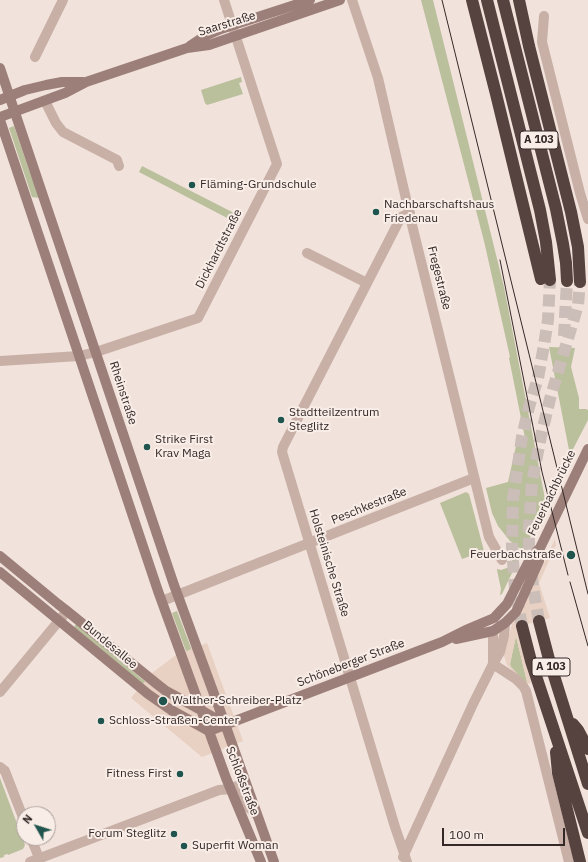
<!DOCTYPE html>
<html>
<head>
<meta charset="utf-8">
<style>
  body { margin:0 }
  #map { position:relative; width:588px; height:862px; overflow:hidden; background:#f1e2db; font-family:"IBM Plex Sans",sans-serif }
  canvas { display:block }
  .north { position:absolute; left:16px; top:806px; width:40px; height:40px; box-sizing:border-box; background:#f9ede7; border:1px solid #ab9f9b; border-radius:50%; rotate:309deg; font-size:11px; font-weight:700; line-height:16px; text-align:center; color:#352928 }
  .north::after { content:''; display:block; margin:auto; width:14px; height:18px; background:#1f554e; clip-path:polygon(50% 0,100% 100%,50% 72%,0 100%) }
  .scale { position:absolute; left:442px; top:828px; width:123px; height:18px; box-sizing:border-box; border:2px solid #352928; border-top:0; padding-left:5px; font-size:12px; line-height:14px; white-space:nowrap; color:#352928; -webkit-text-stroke:3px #f9ede7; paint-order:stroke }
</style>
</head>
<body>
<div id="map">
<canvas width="588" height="862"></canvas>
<div class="north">N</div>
<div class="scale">100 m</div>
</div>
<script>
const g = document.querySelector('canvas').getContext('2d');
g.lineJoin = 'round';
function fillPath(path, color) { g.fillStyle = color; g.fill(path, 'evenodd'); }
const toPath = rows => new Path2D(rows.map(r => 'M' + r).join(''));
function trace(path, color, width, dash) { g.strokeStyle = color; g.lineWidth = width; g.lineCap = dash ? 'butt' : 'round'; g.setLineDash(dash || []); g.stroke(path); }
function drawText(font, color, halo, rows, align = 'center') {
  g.font = font + ' "IBM Plex Sans",sans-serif'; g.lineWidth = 4; g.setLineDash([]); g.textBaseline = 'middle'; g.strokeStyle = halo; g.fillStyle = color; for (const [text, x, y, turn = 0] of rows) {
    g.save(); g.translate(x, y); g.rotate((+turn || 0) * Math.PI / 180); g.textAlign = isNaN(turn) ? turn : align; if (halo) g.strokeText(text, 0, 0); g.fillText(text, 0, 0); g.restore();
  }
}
fillPath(toPath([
  [421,0,433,0,504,287,546,504,524,550,522,550,510,541,498,526,492,513,486,488,508,482,516,446,526,443,509,358,510,357,484,241],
  [241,77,242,82,239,83,243,94,207,105,205,103,201,90],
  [14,126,29,170,40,198,32,197,9,128],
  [142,166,234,213,231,220,139,172],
  [549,347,575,348,571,367,579,398,579,409,586,409,588,410,588,420,570,455],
  [466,492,469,494,484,551,462,559,440,503],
  [506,545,520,556,502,594,500,595,501,589,497,570,497,569,501,570,507,568,511,565,512,560,512,555,507,549],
  [177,611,204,682,198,684,172,613],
  [76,624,147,683,155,694,74,627],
  [516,636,527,682,525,682,511,667,510,664],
  [0,778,25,845,23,849,8,855,8,854,4,855,4,857,0,858]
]), '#babf9c');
fillPath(toPath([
  [555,539,556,545,539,583,550,618,516,627,531,683,526,684,507,665,504,656,512,624,524,606],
  [516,636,527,682,525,682,511,667,510,664],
  [207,643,243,741,202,757,131,698,152,673,176,655]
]), '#e8d0c2');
trace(toPath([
  [564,336,567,281],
  [539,621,533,587,529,547,529,527,532,482,541,436,550,399,578,305,580,282],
  [522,626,515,588,514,575,512,546,513,499,522,437,529,407,538,378,544,345,548,320,550,280]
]), '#cbbdb7', 12, [12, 6]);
trace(toPath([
  [352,0,378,78,413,229,489,537,502,560],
  [544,16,542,42,580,193,588,219],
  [35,57,63,0],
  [45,101,56,123,63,132,117,160,119,166],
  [307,253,367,283],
  [0,361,79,356,96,352,198,318,277,164,224,0],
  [162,601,474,478],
  [493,631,493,664],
  [493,664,516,679,523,686,526,691,569,862],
  [0,692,67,611],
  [0,767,5,771,24,820],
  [31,838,39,858],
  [403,857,473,704,493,664,500,652,504,636,505,623],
  [30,862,219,790,231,789,237,786,240,787,248,807,257,815],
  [407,862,395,827,282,452,283,447,401,217,410,213]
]), '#c8b0a7', 10);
trace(toPath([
  [190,46,205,36,221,29,310,0],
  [0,68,174,585,225,724,274,862],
  [0,100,25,90,46,85,62,82,83,82],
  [0,117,65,93,86,82,187,48,209,45,340,0],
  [0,120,158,591,226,778,261,862],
  [0,556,58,604,67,611,157,684,166,691,201,710,225,724],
  [0,572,148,694,171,710,209,731],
  [456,639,493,631,505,623,516,612,539,561,540,548],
  [209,731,442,642,468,629,494,618,507,604,531,557,540,548,588,449]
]), '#9c7f79', 10);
trace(toPath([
  [472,0,496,94,541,279],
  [487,0,540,210,546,242,550,280],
  [503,0,556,209,563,244,566,263,567,281],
  [519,0,529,46,571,212,578,247,580,282],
  [539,621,550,663,588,784],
  [522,626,531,661,588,833],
  [573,724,578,730,588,749],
  [556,752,558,773,580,862]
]), '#56423f', 12);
trace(toPath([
  [442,0,588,594],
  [500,260,542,472,568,575],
  [570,582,588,646]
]), '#352928', 1);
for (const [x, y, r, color] of [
  [192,185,4,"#1f554e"],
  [376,212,4,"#1f554e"],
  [281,420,4,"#1f554e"],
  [147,447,4,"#1f554e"],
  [571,555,5,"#1f554e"],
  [163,701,5,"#1f554e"],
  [101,721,4,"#1f554e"],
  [180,774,4,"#1f554e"],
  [174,834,4,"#1f554e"],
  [184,846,4,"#1f554e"]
]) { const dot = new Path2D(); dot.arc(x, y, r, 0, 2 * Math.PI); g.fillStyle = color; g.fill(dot); trace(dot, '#f9ede7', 1.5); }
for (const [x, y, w] of [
  [539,140,38],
  [551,667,38]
]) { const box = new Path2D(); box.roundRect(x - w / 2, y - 9, w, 18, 3); g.fillStyle = '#f9ede7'; g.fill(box); trace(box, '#352928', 1); }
drawText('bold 11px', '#352928', null, [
  ["A 103",539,140],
  ["A 103",551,667]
]);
drawText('12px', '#352928', '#f9ede7', [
  ["Saarstraße",227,24,-17],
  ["Dickhardtstraße",219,249,-63],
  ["Fregestraße",439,278,76],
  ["Rheinstraße",123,393,72],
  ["Feuerbachbrücke",552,493,-64],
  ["Peschkestraße",369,506,-22],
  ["Holsteinische Straße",329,563,73],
  ["Bundesallee",110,645,40],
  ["Schöneberger Straße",351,663,-21],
  ["Schloßstraße",242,781,69]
]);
drawText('12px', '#352928', '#f9ede7', [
  ["Fläming-Grundschule",200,185],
  ["Nachbarschaftshaus",384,205],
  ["Friedenau",384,219],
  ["Stadtteilzentrum",289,413],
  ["Steglitz",289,427],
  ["Strike First",155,440],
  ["Krav Maga",155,454],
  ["Feuerbachstraße",562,555,"right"],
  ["Walther-Schreiber-Platz",172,701],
  ["Schloss-Straßen-Center",109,721],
  ["Fitness First",172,774,"right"],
  ["Forum Steglitz",166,834,"right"],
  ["Superfit Woman",192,846]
], 'left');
</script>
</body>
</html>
